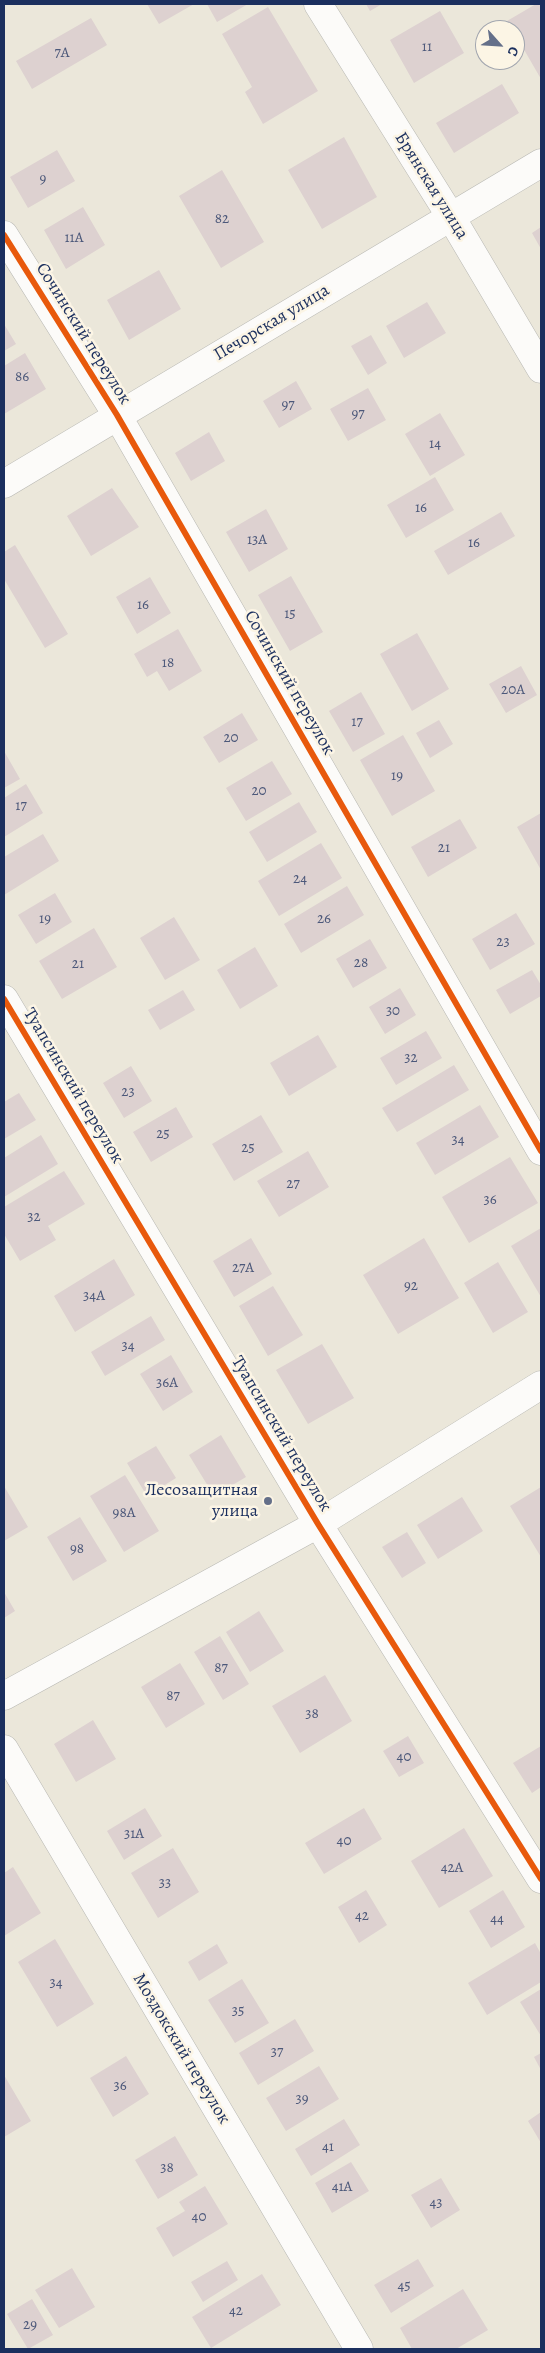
<!DOCTYPE html>
<html>
<head>
<meta charset="utf-8">
<style>
  body { margin:0 }
  #map { position:relative; width:545px; height:2353px; overflow:hidden; background:#ebe7da; font-family:Alegreya,serif }
  canvas { display:block }
  .frame { position:absolute; inset:0; border:5px solid #1b2f5e; pointer-events:none }
  .north { position:absolute; left:475px; top:20px; width:50px; height:50px; box-sizing:border-box; background:#fcf5e5; border:1px solid #a2a6af; border-radius:50%; rotate:116deg; font-size:14px; font-weight:700; line-height:20px; text-align:center; color:#1b2f5e }
  .north::after { content:''; display:block; margin:auto; width:18px; height:22px; background:#646f89; clip-path:polygon(50% 0,100% 100%,50% 72%,0 100%) }
</style>
</head>
<body>
<div id="map">
<canvas width="545" height="2353"></canvas>
<div class="frame"></div>
<div class="north">С</div>
</div>
<script>
const g = document.querySelector('canvas').getContext('2d');
g.lineJoin = 'round';
function fillPath(path, color) { g.fillStyle = color; g.fill(path, 'evenodd'); }
const toPath = rows => new Path2D(rows.map(r => 'M' + r).join(''));
function trace(path, color, width, dash) { g.strokeStyle = color; g.lineWidth = width; g.lineCap = dash ? 'butt' : 'round'; g.setLineDash(dash || []); g.stroke(path); }
function drawText(font, color, halo, rows, align = 'center') {
  g.font = font + ' Alegreya,serif'; g.lineWidth = 5; g.setLineDash([]); g.textBaseline = 'middle'; g.strokeStyle = halo; g.fillStyle = color; for (const [text, x, y, turn = 0] of rows) {
    g.save(); g.translate(x, y); g.rotate((+turn || 0) * Math.PI / 180); g.textAlign = isNaN(turn) ? turn : align; if (halo) g.strokeText(text, 0, 0); g.fillText(text, 0, 0); g.restore();
  }
}
fillPath(toPath([
  [147,4,194,4,159,24],
  [207,4,248,4,217,22],
  [366,4,382,4,370,11],
  [536,4,541,4,541,79,515,34,515,30,507,21],
  [268,7,318,91,263,124,245,92,252,87,222,34],
  [440,11,464,53,414,83,390,40],
  [91,18,107,45,32,89,16,61],
  [502,84,519,113,454,153,436,123],
  [344,137,377,197,322,229,288,170],
  [57,150,75,181,28,208,10,177],
  [222,170,264,242,221,268,179,196],
  [83,207,105,245,66,269,44,230],
  [541,227,541,249,532,233],
  [159,270,181,309,129,340,107,300],
  [427,302,446,333,404,358,386,326],
  [4,324,16,344,4,351],
  [371,335,387,363,368,375,351,346],
  [25,353,46,389,4,414,4,366],
  [296,381,312,409,279,428,263,401],
  [368,388,386,420,348,441,330,409],
  [440,413,465,455,430,476,405,434],
  [209,432,225,461,191,481,175,453],
  [435,477,454,510,406,538,387,505],
  [112,488,139,527,91,556,67,516],
  [266,509,288,549,249,572,226,532],
  [501,512,515,536,448,575,434,551],
  [15,545,68,634,45,648,4,579,4,552],
  [291,576,323,632,290,651,258,595],
  [150,577,171,613,137,634,116,597],
  [178,629,202,671,169,691,157,671,147,677,134,654],
  [417,633,449,689,412,711,380,654],
  [521,666,537,695,506,713,489,684],
  [361,692,385,734,353,752,329,711],
  [242,713,258,740,219,763,203,737],
  [439,720,453,744,430,758,416,733],
  [403,735,435,791,392,816,360,760],
  [4,751,20,779,4,788],
  [272,761,292,794,246,821,226,788],
  [26,784,43,813,4,837,4,798],
  [299,802,317,832,267,862,249,832],
  [541,813,541,870,517,827],
  [460,819,477,848,428,877,411,847],
  [43,834,59,861,4,895,4,857],
  [321,843,342,878,279,916,258,881],
  [347,886,364,915,301,953,284,924],
  [55,893,72,922,36,944,18,915],
  [516,913,535,944,490,970,472,939],
  [174,917,200,960,165,980,140,938],
  [94,928,117,967,62,999,39,961],
  [370,939,387,968,353,988,336,959],
  [255,947,278,986,240,1009,217,970],
  [532,970,541,985,541,996,510,1014,496,990],
  [400,988,416,1015,385,1034,369,1007],
  [183,990,195,1010,160,1030,148,1010],
  [426,1031,442,1058,396,1085,380,1058],
  [318,1035,337,1067,289,1096,270,1063],
  [454,1065,469,1090,397,1132,382,1108],
  [131,1066,152,1101,124,1118,103,1083],
  [19,1093,36,1120,4,1139,4,1102],
  [480,1105,499,1137,435,1175,416,1143],
  [176,1107,193,1137,151,1162,133,1132],
  [261,1115,283,1152,234,1181,212,1144],
  [41,1135,58,1164,4,1197,4,1158],
  [308,1151,329,1187,279,1217,257,1181],
  [510,1157,538,1203,469,1243,442,1197],
  [64,1171,85,1204,48,1226,56,1240,20,1261,4,1234,4,1207],
  [541,1228,541,1297,511,1246],
  [251,1238,272,1274,234,1297,213,1261],
  [424,1238,459,1298,398,1334,363,1275],
  [114,1259,135,1295,75,1332,54,1296],
  [498,1262,528,1312,493,1333,464,1283],
  [273,1286,303,1335,268,1356,239,1306],
  [151,1316,165,1340,105,1376,91,1352],
  [322,1344,354,1398,308,1424,276,1370],
  [171,1355,193,1392,163,1411,140,1374],
  [221,1435,246,1477,214,1496,189,1455],
  [156,1446,176,1478,147,1496,127,1463],
  [125,1475,159,1531,124,1552,90,1496],
  [4,1486,28,1527,4,1541],
  [541,1487,541,1557,510,1506],
  [462,1497,483,1531,438,1559,417,1525],
  [80,1517,107,1561,73,1581,47,1537],
  [407,1532,426,1563,402,1578,382,1547],
  [4,1592,15,1611,4,1618],
  [259,1611,284,1651,250,1672,226,1632],
  [220,1636,249,1684,223,1700,194,1652],
  [180,1663,205,1704,166,1728,141,1687],
  [325,1675,352,1721,300,1753,272,1706],
  [93,1720,116,1759,76,1782,54,1744],
  [408,1736,424,1763,399,1777,383,1751],
  [541,1746,541,1787,532,1793,513,1763],
  [145,1808,162,1836,124,1860,107,1831],
  [364,1808,382,1839,324,1874,305,1843],
  [464,1828,493,1876,439,1908,411,1861],
  [173,1848,199,1892,158,1918,131,1873],
  [13,1867,41,1913,4,1936,4,1873],
  [366,1890,387,1925,359,1943,338,1907],
  [503,1890,525,1927,491,1948,469,1911],
  [55,1939,94,2004,57,2027,18,1962],
  [535,1943,541,1954,541,1982,487,2015,468,1983],
  [217,1944,228,1963,199,1981,188,1962],
  [242,1979,269,2023,235,2043,208,2000],
  [541,1989,541,2036,520,2002],
  [295,2019,314,2051,258,2085,239,2053],
  [541,2053,541,2070,534,2057],
  [126,2056,149,2094,113,2117,90,2078],
  [319,2066,339,2099,286,2131,266,2098],
  [4,2075,31,2121,4,2137],
  [541,2112,541,2143,528,2121],
  [344,2119,360,2145,311,2176,295,2149],
  [175,2136,198,2175,158,2199,135,2160],
  [351,2162,369,2191,332,2213,315,2183],
  [441,2178,460,2210,431,2228,411,2195],
  [205,2186,228,2224,173,2257,156,2228,185,2211,179,2202],
  [418,2259,434,2286,391,2313,374,2285],
  [227,2261,238,2280,203,2302,191,2282],
  [72,2268,95,2307,59,2328,35,2290],
  [262,2274,281,2305,211,2348,192,2317],
  [463,2289,488,2330,456,2349,412,2349,400,2328],
  [32,2299,53,2335,28,2349,7,2314]
]), '#ddd1d0');
const minor = toPath([
  [318,4,451,217,541,369],
  [4,235,117,415,541,1151],
  [4,484,541,163],
  [4,999,318,1524,541,1879],
  [4,1696,318,1524,541,1385],
  [4,1749,359,2349]
]);
trace(minor, '#b7b7b2', 29);
trace(minor, '#fcfbf9', 28);
trace(toPath([
  [4,235,117,415,541,1151],
  [4,999,318,1524,541,1879]
]), '#e8590c', 6);
for (const [x, y, r, color] of [
  [268,1501,5,"#646f89"]
]) { const dot = new Path2D(); dot.arc(x, y, r, 0, 2 * Math.PI); g.fillStyle = color; g.fill(dot); trace(dot, '#fcf5e5', 2); }
drawText('15px', '#4c587a', null, [
  ["11",427,47],
  ["7А",62,53],
  ["9",43,179],
  ["82",222,219],
  ["11А",74,238],
  ["86",22,377],
  ["97",288,405],
  ["97",358,414],
  ["14",435,444],
  ["16",421,508],
  ["13А",257,540],
  ["16",474,543],
  ["16",143,605],
  ["15",290,614],
  ["18",168,663],
  ["20А",513,690],
  ["17",357,722],
  ["20",231,738],
  ["19",397,776],
  ["20",259,791],
  ["17",21,806],
  ["21",444,848],
  ["24",300,879],
  ["19",45,919],
  ["26",324,919],
  ["23",503,942],
  ["28",361,963],
  ["21",78,964],
  ["30",393,1011],
  ["32",411,1058],
  ["23",128,1092],
  ["25",163,1134],
  ["34",458,1140],
  ["25",248,1148],
  ["27",293,1184],
  ["36",490,1200],
  ["32",34,1217],
  ["27А",243,1268],
  ["92",411,1286],
  ["34А",94,1296],
  ["34",128,1346],
  ["36А",167,1383],
  ["98А",124,1513],
  ["98",77,1549],
  ["87",221,1668],
  ["87",173,1696],
  ["38",312,1714],
  ["40",404,1757],
  ["31А",134,1834],
  ["40",344,1841],
  ["42А",452,1868],
  ["33",165,1883],
  ["42",362,1916],
  ["44",497,1919],
  ["34",56,1983],
  ["35",238,2011],
  ["37",277,2052],
  ["36",120,2086],
  ["39",302,2099],
  ["41",328,2147],
  ["38",167,2168],
  ["41А",342,2187],
  ["43",436,2203],
  ["40",199,2217],
  ["45",404,2286],
  ["42",236,2311],
  ["29",30,2325]
]);
drawText('18px', '#1b2f5e', '#fcf5e5', [
  ["Брянская улица",431,186,58],
  ["Печорская улица",272,323,-31],
  ["Сочинский переулок",83,334,58],
  ["Сочинский переулок",289,683,60],
  ["Туапсинский переулок",73,1086,59],
  ["Туапсинский переулок",281,1434,59],
  ["Моздокский переулок",181,2049,59]
]);
drawText('18px', '#1b2f5e', '#fcf5e5', [
  ["Лесозащитная",258,1491],
  ["улица",258,1512]
], 'right');
</script>
</body>
</html>
